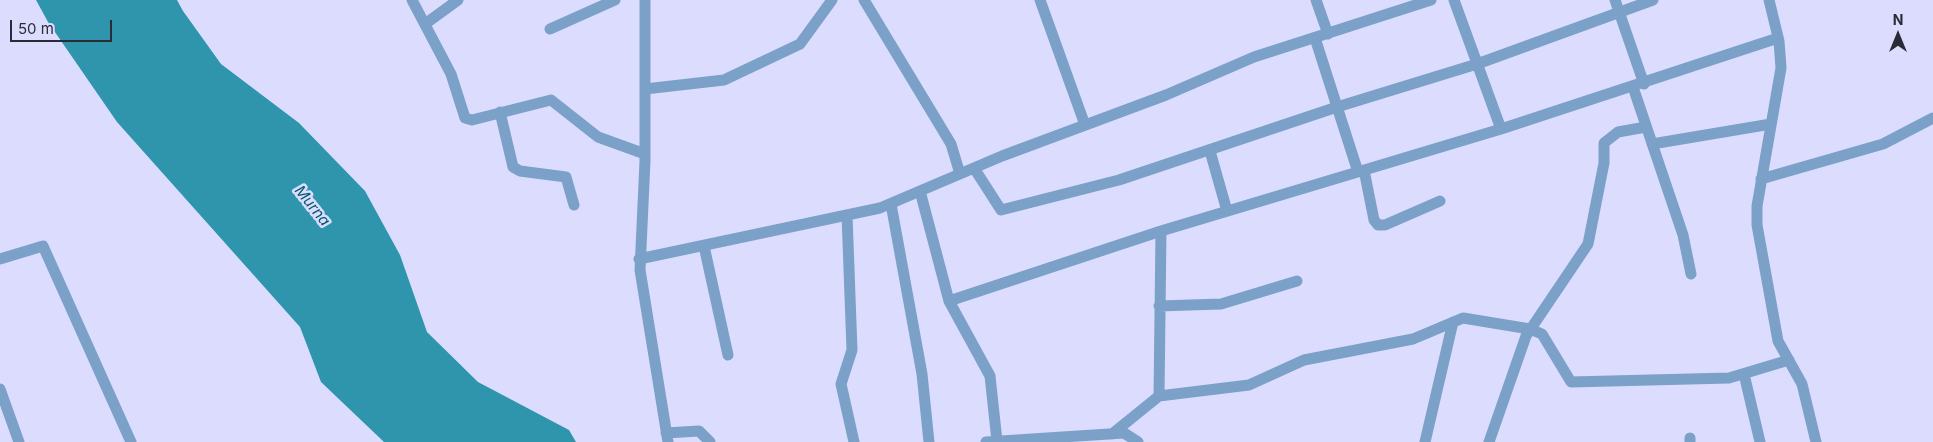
<!DOCTYPE html>
<html>
<head>
<meta charset="utf-8">
<style>
  body { margin:0 }
  #map { position:relative; width:1933px; height:442px; overflow:hidden; background:#dcddfe; font-family:Inter,sans-serif }
  canvas { display:block }
  .north { position:absolute; left:1873px; top:10px; width:50px; height:50px; -webkit-text-stroke:4px #dcddfe; paint-order:stroke; rotate:0deg; font-size:14px; font-weight:700; line-height:20px; text-align:center; color:#2b2b38 }
  .north::after { content:''; display:block; margin:auto; width:18px; height:22px; background:#2b2b38; clip-path:polygon(50% 0,100% 100%,50% 72%,0 100%) }
  .scale { position:absolute; left:10px; top:20px; width:102px; height:22px; box-sizing:border-box; border:2px solid #2b2b38; border-top:0; padding-left:6px; font-size:15px; line-height:18px; white-space:nowrap; color:#2b2b38; -webkit-text-stroke:4px #dcddfe; paint-order:stroke }
</style>
</head>
<body>
<div id="map">
<canvas width="1933" height="442"></canvas>
<div class="north">N</div>
<div class="scale">50 m</div>
</div>
<script>
const g = document.querySelector('canvas').getContext('2d');
g.lineJoin = 'round';
function fillPath(path, color) { g.fillStyle = color; g.fill(path, 'evenodd'); }
const toPath = rows => new Path2D(rows.map(r => 'M' + r).join(''));
function trace(path, color, width, dash) { g.strokeStyle = color; g.lineWidth = width; g.lineCap = dash ? 'butt' : 'round'; g.setLineDash(dash || []); g.stroke(path); }
function drawText(font, color, halo, rows, align = 'center') {
  g.font = font + ' Inter,sans-serif'; g.lineWidth = 5; g.setLineDash([]); g.textBaseline = 'middle'; g.strokeStyle = halo; g.fillStyle = color; for (const [text, x, y, turn = 0] of rows) {
    g.save(); g.translate(x, y); g.rotate((+turn || 0) * Math.PI / 180); g.textAlign = isNaN(turn) ? turn : align; if (halo) g.strokeText(text, 0, 0); g.fillText(text, 0, 0); g.restore();
  }
}
fillPath(toPath([
  [36,0,177,0,183,11,221,64,299,123,365,191,400,255,427,332,478,382,569,430,576,442,384,442,321,382,300,327,117,122,48,22]
]), '#2f95ad');
trace(toPath([
  [412,0,451,74,465,118,472,120,551,100,598,137,645,154],
  [645,0,645,161,640,270,668,442],
  [864,0,951,144,960,174],
  [1040,0,1085,125],
  [1316,0,1328,34],
  [1454,0,1501,129],
  [1615,0,1644,84],
  [1769,0,1779,41,1781,68,1757,206,1757,225,1778,341,1802,384,1816,442],
  [425,24,458,0],
  [550,29,615,0],
  [1315,38,1358,172],
  [1633,87,1683,235,1691,274],
  [645,89,724,80,800,44,832,0],
  [500,112,513,167,520,171,566,177,574,205],
  [1652,144,1771,124],
  [1210,151,1227,211],
  [974,168,1001,210,1119,180,1337,107,1477,64,1653,0],
  [1364,170,1374,220,1378,225,1385,225,1440,201],
  [1761,179,1883,144,1933,118],
  [920,191,949,301,990,376,997,441],
  [891,204,922,374,929,442],
  [847,215,852,350,841,384,854,442],
  [704,246,728,355],
  [0,259,43,246,131,442],
  [639,259,880,208,1002,156,1166,95,1254,57,1431,0],
  [949,301,1161,231,1501,129,1778,38],
  [1159,306,1221,304,1297,281],
  [1744,374,1760,442],
  [0,389,19,442],
  [1159,396,1161,231],
  [666,433,699,431,710,442],
  [1112,434,1159,396,1249,385,1304,360,1413,339,1463,318,1530,329,1542,334,1571,382,1729,378,1789,360],
  [986,442,1124,433,1138,442],
  [1425,442,1453,322],
  [1489,442,1526,336,1588,244,1604,163,1604,143,1618,132,1646,127],
  [1690,442,1690,438]
]), '#7ca1c8', 11);
drawText('italic 15px', '#01596a', '#dcddfe', [
  ["Murna",312,206,51]
]);
</script>
</body>
</html>
